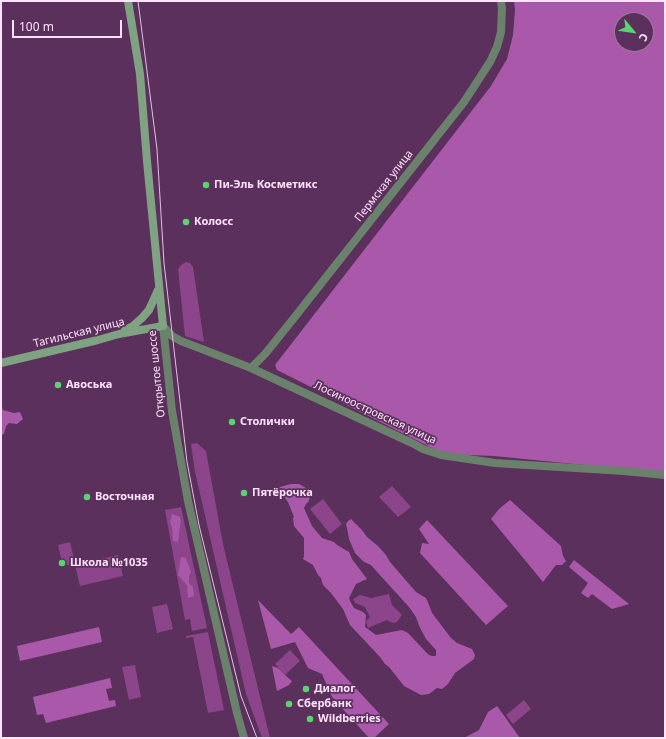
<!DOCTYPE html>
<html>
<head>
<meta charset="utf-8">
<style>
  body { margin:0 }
  #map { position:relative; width:666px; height:739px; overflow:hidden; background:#5c305c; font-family:"Noto Sans",sans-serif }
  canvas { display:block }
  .frame { position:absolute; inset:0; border:2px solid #ffe3fd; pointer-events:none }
  .north { position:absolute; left:614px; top:12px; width:40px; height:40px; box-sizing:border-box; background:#5c305c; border:1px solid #9d789c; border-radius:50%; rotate:119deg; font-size:11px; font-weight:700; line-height:16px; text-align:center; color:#ffe3fd }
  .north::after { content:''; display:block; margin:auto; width:14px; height:18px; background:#58d570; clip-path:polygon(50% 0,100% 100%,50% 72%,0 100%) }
  .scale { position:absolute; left:12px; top:20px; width:110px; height:18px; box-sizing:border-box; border:2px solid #ffe3fd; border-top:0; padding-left:5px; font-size:12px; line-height:14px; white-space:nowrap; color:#ffe3fd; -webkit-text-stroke:3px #5c305c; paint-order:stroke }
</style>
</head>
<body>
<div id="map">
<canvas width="666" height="739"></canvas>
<div class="frame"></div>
<div class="north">С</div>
<div class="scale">100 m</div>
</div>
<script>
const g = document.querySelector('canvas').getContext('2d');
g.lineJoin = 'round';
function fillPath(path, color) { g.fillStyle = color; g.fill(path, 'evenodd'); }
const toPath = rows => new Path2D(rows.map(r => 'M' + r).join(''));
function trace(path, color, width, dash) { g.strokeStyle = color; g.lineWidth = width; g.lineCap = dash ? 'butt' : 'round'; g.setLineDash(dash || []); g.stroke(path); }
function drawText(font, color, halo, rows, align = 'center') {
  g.font = font + ' "Noto Sans",sans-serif'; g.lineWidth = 3.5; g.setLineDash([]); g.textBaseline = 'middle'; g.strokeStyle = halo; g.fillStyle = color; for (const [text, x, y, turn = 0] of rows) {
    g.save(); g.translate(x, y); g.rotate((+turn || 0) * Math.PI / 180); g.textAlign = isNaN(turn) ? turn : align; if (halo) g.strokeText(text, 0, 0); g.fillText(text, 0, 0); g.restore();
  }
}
fillPath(toPath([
  [186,262,190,263,193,267,204,342,185,336,178,269,181,265],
  [197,443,206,451,223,544,270,738,262,738,246,694,195,472,191,444],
  [392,486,411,507,398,517,379,497],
  [323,499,342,524,330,534,310,509],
  [181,507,207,628,192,631,190,619,185,620,165,510],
  [70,542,75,563,63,566,58,545],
  [118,555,123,576,80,586,75,565],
  [389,594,392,605,402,615,397,622,393,623,387,620,368,628,366,621,370,617,365,607,355,603,353,599,360,595,371,598],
  [167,604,173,629,157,633,152,607],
  [208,632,224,710,208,713,193,637,186,638,186,636],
  [290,650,300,661,285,675,275,664],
  [135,665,141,697,129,700,122,667],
  [524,700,531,709,513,724,506,715]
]), '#8c448b');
fillPath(toPath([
  [514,1,665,1,665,473,494,456,444,454,277,370,275,365,491,86,507,59,513,35,515,10],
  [622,20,646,20,646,44,622,44],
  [1,406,3,410,14,413,20,412,23,419,17,424,9,423,6,426,4,434,1,435],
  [291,484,299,484,306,488,310,494,309,501,306,504,304,508,312,526,322,538,334,542,337,545,349,552,352,559,367,579,356,584,349,598,350,601,354,608,363,612,366,615,365,627,376,635,402,630,408,633,424,650,429,655,432,656,436,656,436,650,426,639,420,628,416,617,409,607,379,574,371,565,364,562,355,553,349,539,347,528,346,524,348,521,351,519,362,530,367,537,378,546,386,555,390,562,416,592,426,598,429,605,432,613,451,638,457,643,472,649,475,655,474,659,455,673,448,684,442,689,437,688,429,694,421,695,404,686,389,667,385,664,380,657,350,625,343,609,331,593,323,585,321,578,318,575,313,565,303,559,304,556,304,538,294,526,293,518,294,517,288,502,278,489,280,487],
  [510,500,561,546,563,556,566,561,562,565,556,565,543,582,491,519,499,509],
  [172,514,180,517,181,522,180,526,178,542,173,541,172,527,170,522],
  [427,520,508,606,486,625,420,553,422,543,429,544,419,529],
  [181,557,186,558,191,572,189,576,189,583,193,587,194,596,188,598,187,585,178,575],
  [574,560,629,604,612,609,592,594,588,598,581,593,588,583,569,567],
  [258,600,291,634,299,627,389,724,374,738,369,738,332,697,322,674,308,668,295,642,271,649],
  [99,627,102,642,20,661,17,646],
  [272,666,278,668,286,676,292,681,289,685,277,691],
  [110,678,112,688,106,689,109,701,115,700,116,706,46,723,43,714,37,715,33,697],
  [497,706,520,738,464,738,479,730,488,712]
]), '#aa59aa');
trace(toPath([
  [163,326,172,336,181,341,251,368,412,443,423,449,441,455,495,463,624,471,665,475],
  [163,326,172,411,188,501,237,713,244,738],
  [251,368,265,354,294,318,464,102,490,62,497,47,501,32,502,9,501,1]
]), '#6a816c', 8);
trace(toPath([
  [125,330,133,326,142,318,149,310,158,290],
  [1,363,98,340,119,334,163,326,147,161,140,74,128,1]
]), '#7fa382', 8);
trace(toPath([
  [138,1,157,149,164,263,187,462,199,525,210,570,241,696,257,738]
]), '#e0c1df', 1);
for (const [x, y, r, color] of [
  [206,185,4,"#58d570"],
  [186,222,4,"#58d570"],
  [58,385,4,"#58d570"],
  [232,422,4,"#58d570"],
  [244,493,4,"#58d570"],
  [87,497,4,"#58d570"],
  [62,563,4,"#58d570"],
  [306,689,4,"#58d570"],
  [289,704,4,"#58d570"],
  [310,719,4,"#58d570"]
]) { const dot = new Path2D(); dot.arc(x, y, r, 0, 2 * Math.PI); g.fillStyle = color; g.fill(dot); trace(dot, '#5c305c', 1.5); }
drawText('bold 11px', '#ffe3fd', '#5c305c', [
  ["Пи-Эль Косметикс",214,185],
  ["Колосс",194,222],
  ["Авоська",66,385],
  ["Столички",240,422],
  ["Пятёрочка",252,493],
  ["Восточная",95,497],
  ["Школа №1035",70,563],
  ["Диалог",314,689],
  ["Сбербанк",297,704],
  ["Wildberries",318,719]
], 'left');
drawText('11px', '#ffe3fd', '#5c305c', [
  ["Пермская улица",384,186,-52],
  ["Тагильская улица",79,333,-14],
  ["Открытое шоссе",157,374,-96],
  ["Лосиноостровская улица",375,413,25]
]);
</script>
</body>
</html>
